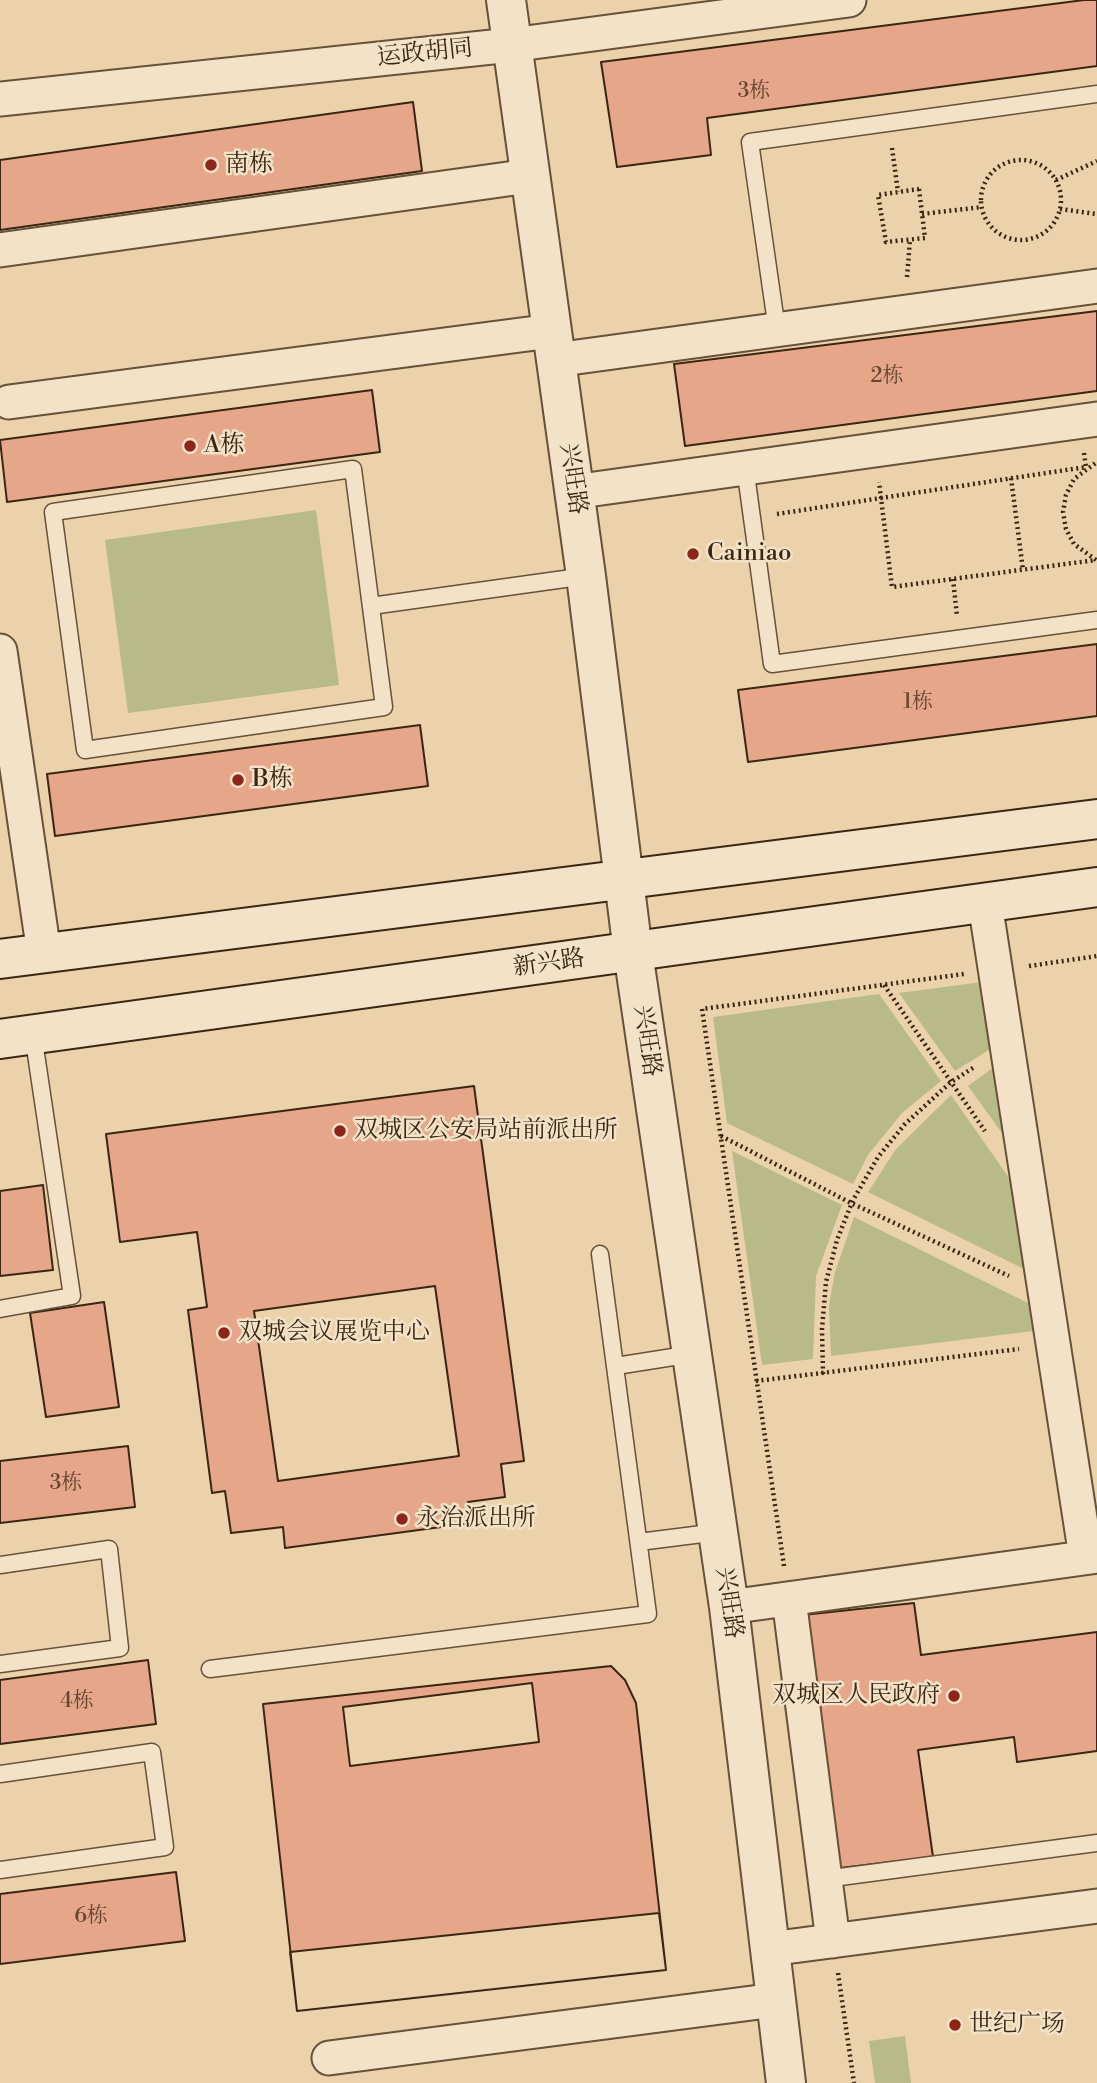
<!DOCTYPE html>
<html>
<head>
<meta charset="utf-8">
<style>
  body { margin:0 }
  canvas { display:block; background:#ecd2ab }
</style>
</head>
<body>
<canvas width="1097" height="2083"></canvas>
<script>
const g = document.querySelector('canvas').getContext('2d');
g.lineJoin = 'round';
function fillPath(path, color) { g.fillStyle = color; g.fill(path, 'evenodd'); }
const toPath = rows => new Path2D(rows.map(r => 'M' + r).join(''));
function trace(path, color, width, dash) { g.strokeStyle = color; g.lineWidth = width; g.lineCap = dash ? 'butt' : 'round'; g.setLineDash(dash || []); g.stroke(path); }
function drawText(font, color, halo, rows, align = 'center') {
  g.font = font + ' "Libre Bodoni","Noto Serif SC",serif'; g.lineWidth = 5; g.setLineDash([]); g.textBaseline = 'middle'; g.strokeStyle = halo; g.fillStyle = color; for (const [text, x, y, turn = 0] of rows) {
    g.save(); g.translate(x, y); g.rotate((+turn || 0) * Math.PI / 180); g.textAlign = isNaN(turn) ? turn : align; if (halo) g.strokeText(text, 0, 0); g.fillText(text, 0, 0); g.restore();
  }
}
fillPath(toPath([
  [316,510,339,685,128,713,105,540],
  [982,982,992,1048,955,1071,899,993],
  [879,994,941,1081,902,1113,868,1155,853,1184,727,1123,713,1017],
  [994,1067,1005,1137,968,1086],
  [951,1095,1012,1182,1024,1269,868,1192,896,1149],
  [732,1151,842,1205,816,1276,813,1359,762,1365],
  [854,1217,1028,1303,1033,1331,831,1356,829,1305,835,1272],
  [905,2036,911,2083,875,2083,869,2041]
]), '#b8bb88');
const building = toPath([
  [1084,0,1097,0,1097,66,707,118,711,155,617,167,601,62,1084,0],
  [413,102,422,171,0,230,0,160,413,102],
  [1097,311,1097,391,685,446,674,364,1097,311],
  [372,390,380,452,7,502,0,440,372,390],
  [1097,644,1097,716,748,762,738,690,1097,644],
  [420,725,428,786,55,836,47,774,420,725],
  [474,1086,524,1461,501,1464,505,1497,468,1502,471,1523,285,1548,283,1527,231,1533,225,1491,212,1493,188,1310,207,1307,197,1232,120,1242,106,1134,474,1086],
  [435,1286,459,1456,278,1481,254,1311,435,1286],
  [43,1185,53,1270,0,1276,0,1191,43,1185],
  [104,1302,119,1407,46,1417,30,1313,104,1302],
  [128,1446,135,1507,0,1523,0,1461,128,1446],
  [914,1603,921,1655,1097,1632,1097,1751,1017,1762,1014,1737,918,1750,933,1857,832,1869,803,1615,914,1603],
  [148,1660,156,1724,0,1744,0,1680,148,1660],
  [611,1666,625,1680,636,1703,666,1970,297,2011,263,1704,611,1666],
  [532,1683,539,1742,350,1766,343,1707,532,1683],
  [176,1872,185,1941,0,1964,0,1894,176,1872],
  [659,1913,666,1970,297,2011,290,1952,659,1913]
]);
fillPath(building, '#e5a689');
trace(building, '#3b2612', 2);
const service = toPath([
  [777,330,750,142,1097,94],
  [745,467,772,664,1097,620],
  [353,469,384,707,85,750,53,512,353,469],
  [371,606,586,576],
  [0,1309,72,1296,33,1034],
  [616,1366,692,1354],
  [639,1542,718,1532],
  [0,1565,109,1549,120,1648,0,1664],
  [210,1669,648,1614,600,1254],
  [0,1774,152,1752,165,1847,0,1870],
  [825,1879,1097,1843]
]);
const minor = toPath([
  [0,99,511,45,849,0],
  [0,250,529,176],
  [555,360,1097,286],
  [9,402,551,331],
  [573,492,1097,419],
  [0,651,44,953],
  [985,903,1086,1557],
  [789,1599,833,1941],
  [729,1607,1097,1556],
  [770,1949,1097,1906],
  [329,2058,775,2000]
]);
const tertiary = toPath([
  [506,0,586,576,633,952,729,1607,786,2083]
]);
const secondary = toPath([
  [0,959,1097,819],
  [0,1039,1097,887]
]);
trace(service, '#675138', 19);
trace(minor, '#675138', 37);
trace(tertiary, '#675138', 42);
trace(secondary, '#3b2612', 42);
trace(toPath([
  [892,148,898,192],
  '981 200a40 40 0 1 1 80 0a40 40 0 1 1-80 0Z',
  [1056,180,1097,161],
  [919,189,925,238,886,242,878,195,919,189],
  [1060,209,1097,214],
  [922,214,982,207],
  [907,277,910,240],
  [1084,453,1086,467,881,498,892,587,1096,560],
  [1011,478,1023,570],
  [777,514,881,498,879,482],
  [1096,560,1074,544,1066,529,1063,512,1066,495,1074,479,1097,462],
  [953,579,957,616],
  [1029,966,1097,956],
  [884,985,985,1131],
  [721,1136,851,1203,1009,1276],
  [823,1374,822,1329,826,1282,837,1240,853,1200,878,1157,905,1124,951,1082,976,1066],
  [756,1381,1019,1349],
  [784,1566,702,1009,964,974],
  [838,1973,854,2083]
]), '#3b2612', 4.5, [2, 3.5]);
trace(service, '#f3e2c8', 16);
trace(minor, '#f3e2c8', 33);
trace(tertiary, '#f3e2c8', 38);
trace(secondary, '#f3e2c8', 38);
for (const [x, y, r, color] of [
  [211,165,7,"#8f2418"],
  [190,446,7,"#8f2418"],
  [693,554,7,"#8f2418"],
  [238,780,7,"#8f2418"],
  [340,1131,7,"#8f2418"],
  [224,1333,7,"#8f2418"],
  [402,1519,7,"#8f2418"],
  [954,1696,7,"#8f2418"],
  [955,2025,7,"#8f2418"]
]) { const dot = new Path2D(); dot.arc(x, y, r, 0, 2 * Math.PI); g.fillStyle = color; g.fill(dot); trace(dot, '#f3e2c8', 2.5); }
drawText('21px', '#664630', null, [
  ["3栋",754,92],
  ["2栋",887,377],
  ["1栋",918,703],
  ["3栋",66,1484],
  ["4栋",77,1702],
  ["6栋",91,1917]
]);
drawText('24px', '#3b2612', '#f3e2c8', [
  ["运政胡同",425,54,-6],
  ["兴旺路",572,479,82],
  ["新兴路",549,964,-8],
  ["兴旺路",646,1041,82],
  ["兴旺路",728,1603,82]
]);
drawText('24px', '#3b2612', '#f3e2c8', [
  ["南栋",225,165],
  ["A栋",204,446],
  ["Cainiao",707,554],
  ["B栋",252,780],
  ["双城区公安局站前派出所",354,1131],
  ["双城会议展览中心",238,1333],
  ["永治派出所",416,1519],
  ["双城区人民政府",940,1696,"right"],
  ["世纪广场",969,2025]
], 'left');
</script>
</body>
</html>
